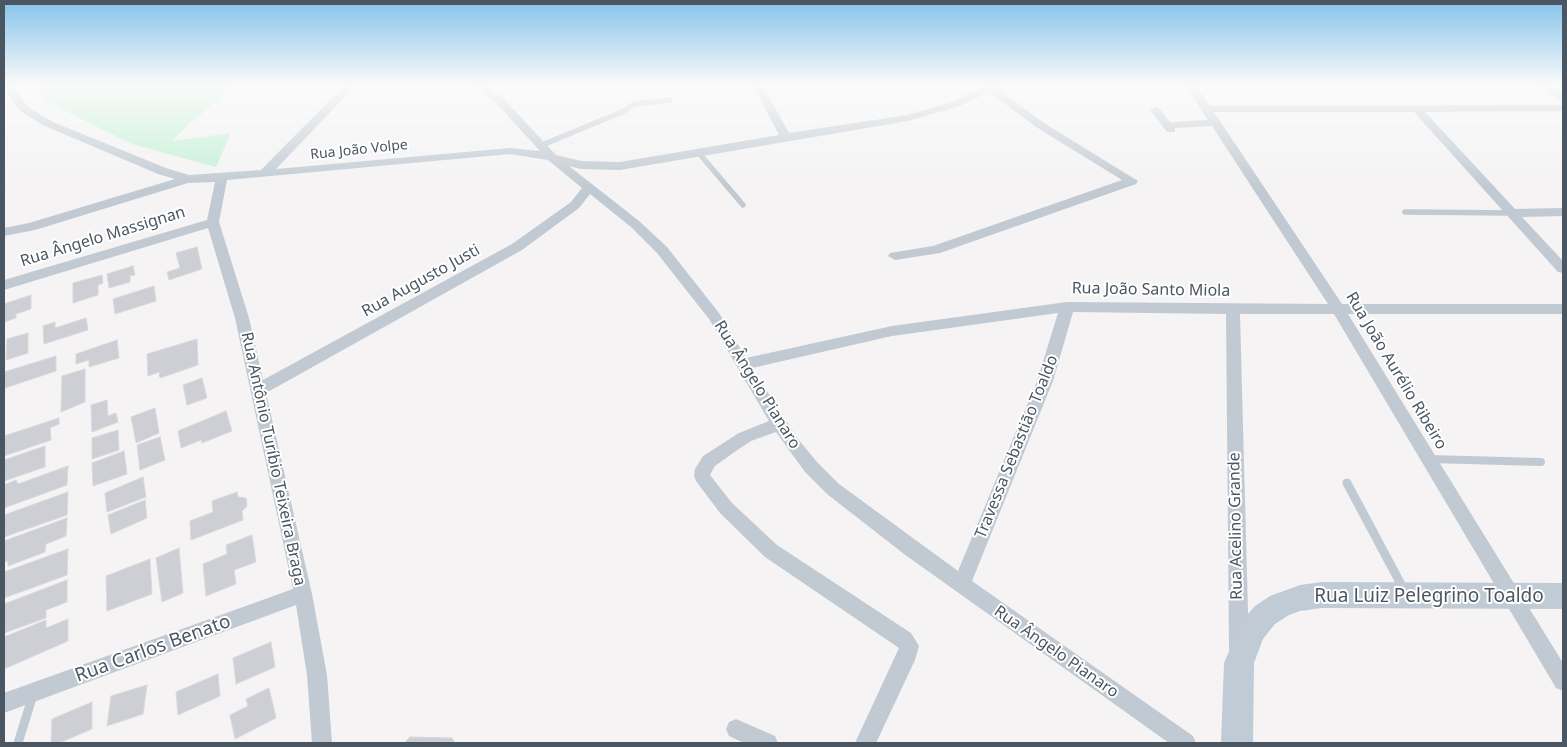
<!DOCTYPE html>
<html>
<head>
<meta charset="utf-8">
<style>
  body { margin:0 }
  #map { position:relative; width:1567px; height:747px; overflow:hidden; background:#f5f3f3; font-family:"Noto Sans",sans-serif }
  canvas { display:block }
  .frame { position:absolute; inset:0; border:5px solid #4a5661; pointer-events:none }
</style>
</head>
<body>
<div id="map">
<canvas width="1567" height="747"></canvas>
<div class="frame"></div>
</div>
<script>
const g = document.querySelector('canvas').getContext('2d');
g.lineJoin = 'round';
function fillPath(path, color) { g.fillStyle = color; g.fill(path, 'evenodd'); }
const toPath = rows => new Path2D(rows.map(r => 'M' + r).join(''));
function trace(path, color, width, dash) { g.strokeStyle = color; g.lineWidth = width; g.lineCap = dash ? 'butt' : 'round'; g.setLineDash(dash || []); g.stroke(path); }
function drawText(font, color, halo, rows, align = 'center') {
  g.font = font + ' "Noto Sans",sans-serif'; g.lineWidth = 4; g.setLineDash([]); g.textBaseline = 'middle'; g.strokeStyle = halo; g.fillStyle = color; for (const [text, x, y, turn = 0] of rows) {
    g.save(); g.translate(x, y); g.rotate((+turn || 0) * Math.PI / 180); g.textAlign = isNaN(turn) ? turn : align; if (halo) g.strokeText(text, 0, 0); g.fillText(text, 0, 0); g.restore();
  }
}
fillPath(toPath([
  [36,84,239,84,190,123,172,141,231,133,216,167,132,144,44,101]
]), '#c3f1d5');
const building = toPath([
  [197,247,202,269,169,280,167,272,180,268,176,253,197,247],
  [133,266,135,275,130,276,130,282,109,288,107,274,133,266],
  [102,275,103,283,98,285,98,295,73,303,73,283,102,275],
  [154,286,156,301,115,314,113,299,154,286],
  [31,295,31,309,16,314,16,318,4,322,4,304,31,295],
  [86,318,88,330,44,344,43,326,55,322,55,328,86,318],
  [28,333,28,353,6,360,7,339,28,333],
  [197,339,198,365,160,378,159,372,148,376,147,354,197,339],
  [117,340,119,358,89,367,89,360,76,364,76,354,117,340],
  [56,356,56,371,5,388,4,372,56,356],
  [85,369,85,402,61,412,62,376,85,369],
  [202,378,207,398,187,405,183,385,202,378],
  [107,400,108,416,116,413,118,422,92,432,91,405,107,400],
  [155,408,159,433,136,443,131,417,155,408],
  [226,411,232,431,202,443,201,440,181,448,178,431,226,411],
  [59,418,59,424,50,428,51,440,4,456,4,436,59,418],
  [118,430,119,450,92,459,92,438,118,430],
  [160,437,165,460,140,470,137,445,160,437],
  [45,446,45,467,4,481,4,460,45,446],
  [124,451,127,474,93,486,92,463,124,451],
  [68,466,67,485,4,508,4,485,16,480,18,484,68,466],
  [143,477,146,497,107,512,105,493,143,477],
  [68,492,67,515,4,537,4,515,68,492],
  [237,492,238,497,246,498,247,506,242,511,243,520,191,540,190,521,213,512,212,501,237,492],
  [145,500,147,518,111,534,108,515,145,500],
  [67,518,66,536,46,544,45,552,8,566,8,561,4,562,4,541,67,518],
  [252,535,256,562,234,570,236,584,206,596,203,564,227,554,226,545,252,535],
  [179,548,183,593,162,602,156,558,179,548],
  [68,549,67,575,4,598,4,572,68,549],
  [150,559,152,594,107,611,106,576,150,559],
  [67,580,67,602,46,610,46,618,4,633,4,604,67,580],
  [68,619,68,641,4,669,4,637,46,620,46,628,68,619],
  [271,642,275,667,236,684,233,658,271,642],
  [218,674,220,696,178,715,176,692,218,674],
  [147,685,143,714,107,726,111,696,147,685],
  [269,688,276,718,235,739,230,715,248,706,246,699,269,688],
  [92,702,92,729,59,743,51,743,52,719,92,702],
  [410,737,452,738,455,743,404,743,410,737]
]);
fillPath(building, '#cdcfd5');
trace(building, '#d7d9de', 1);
trace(toPath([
  [1533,84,1545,84],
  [542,145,624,111,634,104,670,100],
  [698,152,743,205],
  [1405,212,1512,213]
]), '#c1cad2', 5.5);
trace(toPath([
  [1429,459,1541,462]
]), '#c1cad2', 8);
trace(toPath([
  [1347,483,1404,590],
  [18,743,33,695]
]), '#c1cad2', 9);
fillPath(toPath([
  [4,84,13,84,23,101,31,109,53,122,166,168,189,175,261,170,346,84,357,84,276,169,510,148,540,151,496,103,473,84,484,84,504,99,556,155,581,161,620,162,779,135,752,84,762,84,789,133,907,115,952,102,991,84,1004,84,998,89,1044,123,1138,181,1136,184,940,253,895,260,888,256,890,253,933,246,1122,180,1036,127,989,92,960,106,908,121,620,170,581,169,569,166,639,221,667,247,719,313,746,358,892,326,1067,302,1328,304,1212,126,1175,128,1175,132,1167,132,1150,110,1155,107,1159,108,1170,122,1208,120,1185,84,1195,84,1210,106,1563,105,1563,111,1425,112,1515,209,1563,208,1563,216,1522,217,1563,261,1563,273,1558,272,1414,112,1214,112,1342,304,1563,304,1563,314,1348,314,1563,663,1563,691,1556,688,1334,314,1240,314,1249,649,1246,656,1239,658,1232,656,1229,649,1226,314,1073,312,1053,381,972,581,1193,736,1196,743,1169,743,904,554,827,494,805,472,776,432,751,441,733,453,715,466,710,475,732,503,777,545,911,633,919,646,915,660,876,743,855,743,899,648,765,557,720,513,696,481,694,476,695,469,703,456,739,433,769,421,709,319,657,253,631,227,590,194,579,208,522,250,266,393,312,594,327,675,332,743,312,743,307,675,296,605,4,713,4,693,293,589,235,318,208,228,4,290,4,280,207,220,215,182,188,183,35,230,4,236,4,228,29,223,175,179,158,174,45,126,23,113,15,105,4,84],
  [510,154,548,160,582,188,571,202,512,244,263,380,249,318,219,222,227,180,510,154],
  [1058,313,1037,381,958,571,839,484,817,462,798,439,752,368,892,336,1058,313],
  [1540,84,1551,84,1563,94,1563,102,1559,101,1540,84],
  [736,719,775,736,778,743,744,743,729,736,726,729,729,722,736,719]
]), '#c1cad2');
fillPath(toPath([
  [1322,582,1563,583,1563,609,1322,608,1300,611,1289,615,1275,624,1263,639,1254,663,1253,743,1221,743,1224,663,1242,621,1255,606,1270,596,1300,585,1322,582]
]), '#c1cbd6');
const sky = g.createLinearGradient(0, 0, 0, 188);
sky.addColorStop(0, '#85c3ea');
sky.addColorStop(0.45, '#fafafa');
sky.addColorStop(1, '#fafafa00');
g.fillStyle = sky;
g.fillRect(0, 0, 1567, 188);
drawText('14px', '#4a5661', '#fff', [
  ["Rua João Volpe",359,150,-6]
]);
drawText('16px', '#4a5661', '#fff', [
  ["Rua Ângelo Massignan",103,237,-17],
  ["Rua Augusto Justi",421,281,-29],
  ["Rua João Santo Miola",1151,290,1],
  ["Rua João Aurélio Ribeiro",1396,371,59],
  ["Rua Ângelo Pianaro",757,385,58],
  ["Travessa Sebastião Toaldo",1017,447,-68],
  ["Rua Antônio Turíbio Teixeira Braga",273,459,78],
  ["Rua Acelino Grande",1236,526,-91],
  ["Rua Ângelo Pianaro",1056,652,35]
]);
drawText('19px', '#4a5661', '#fff', [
  ["Rua Luiz Pelegrino Toaldo",1429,597],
  ["Rua Carlos Benato",153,649,-20]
]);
</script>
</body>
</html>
